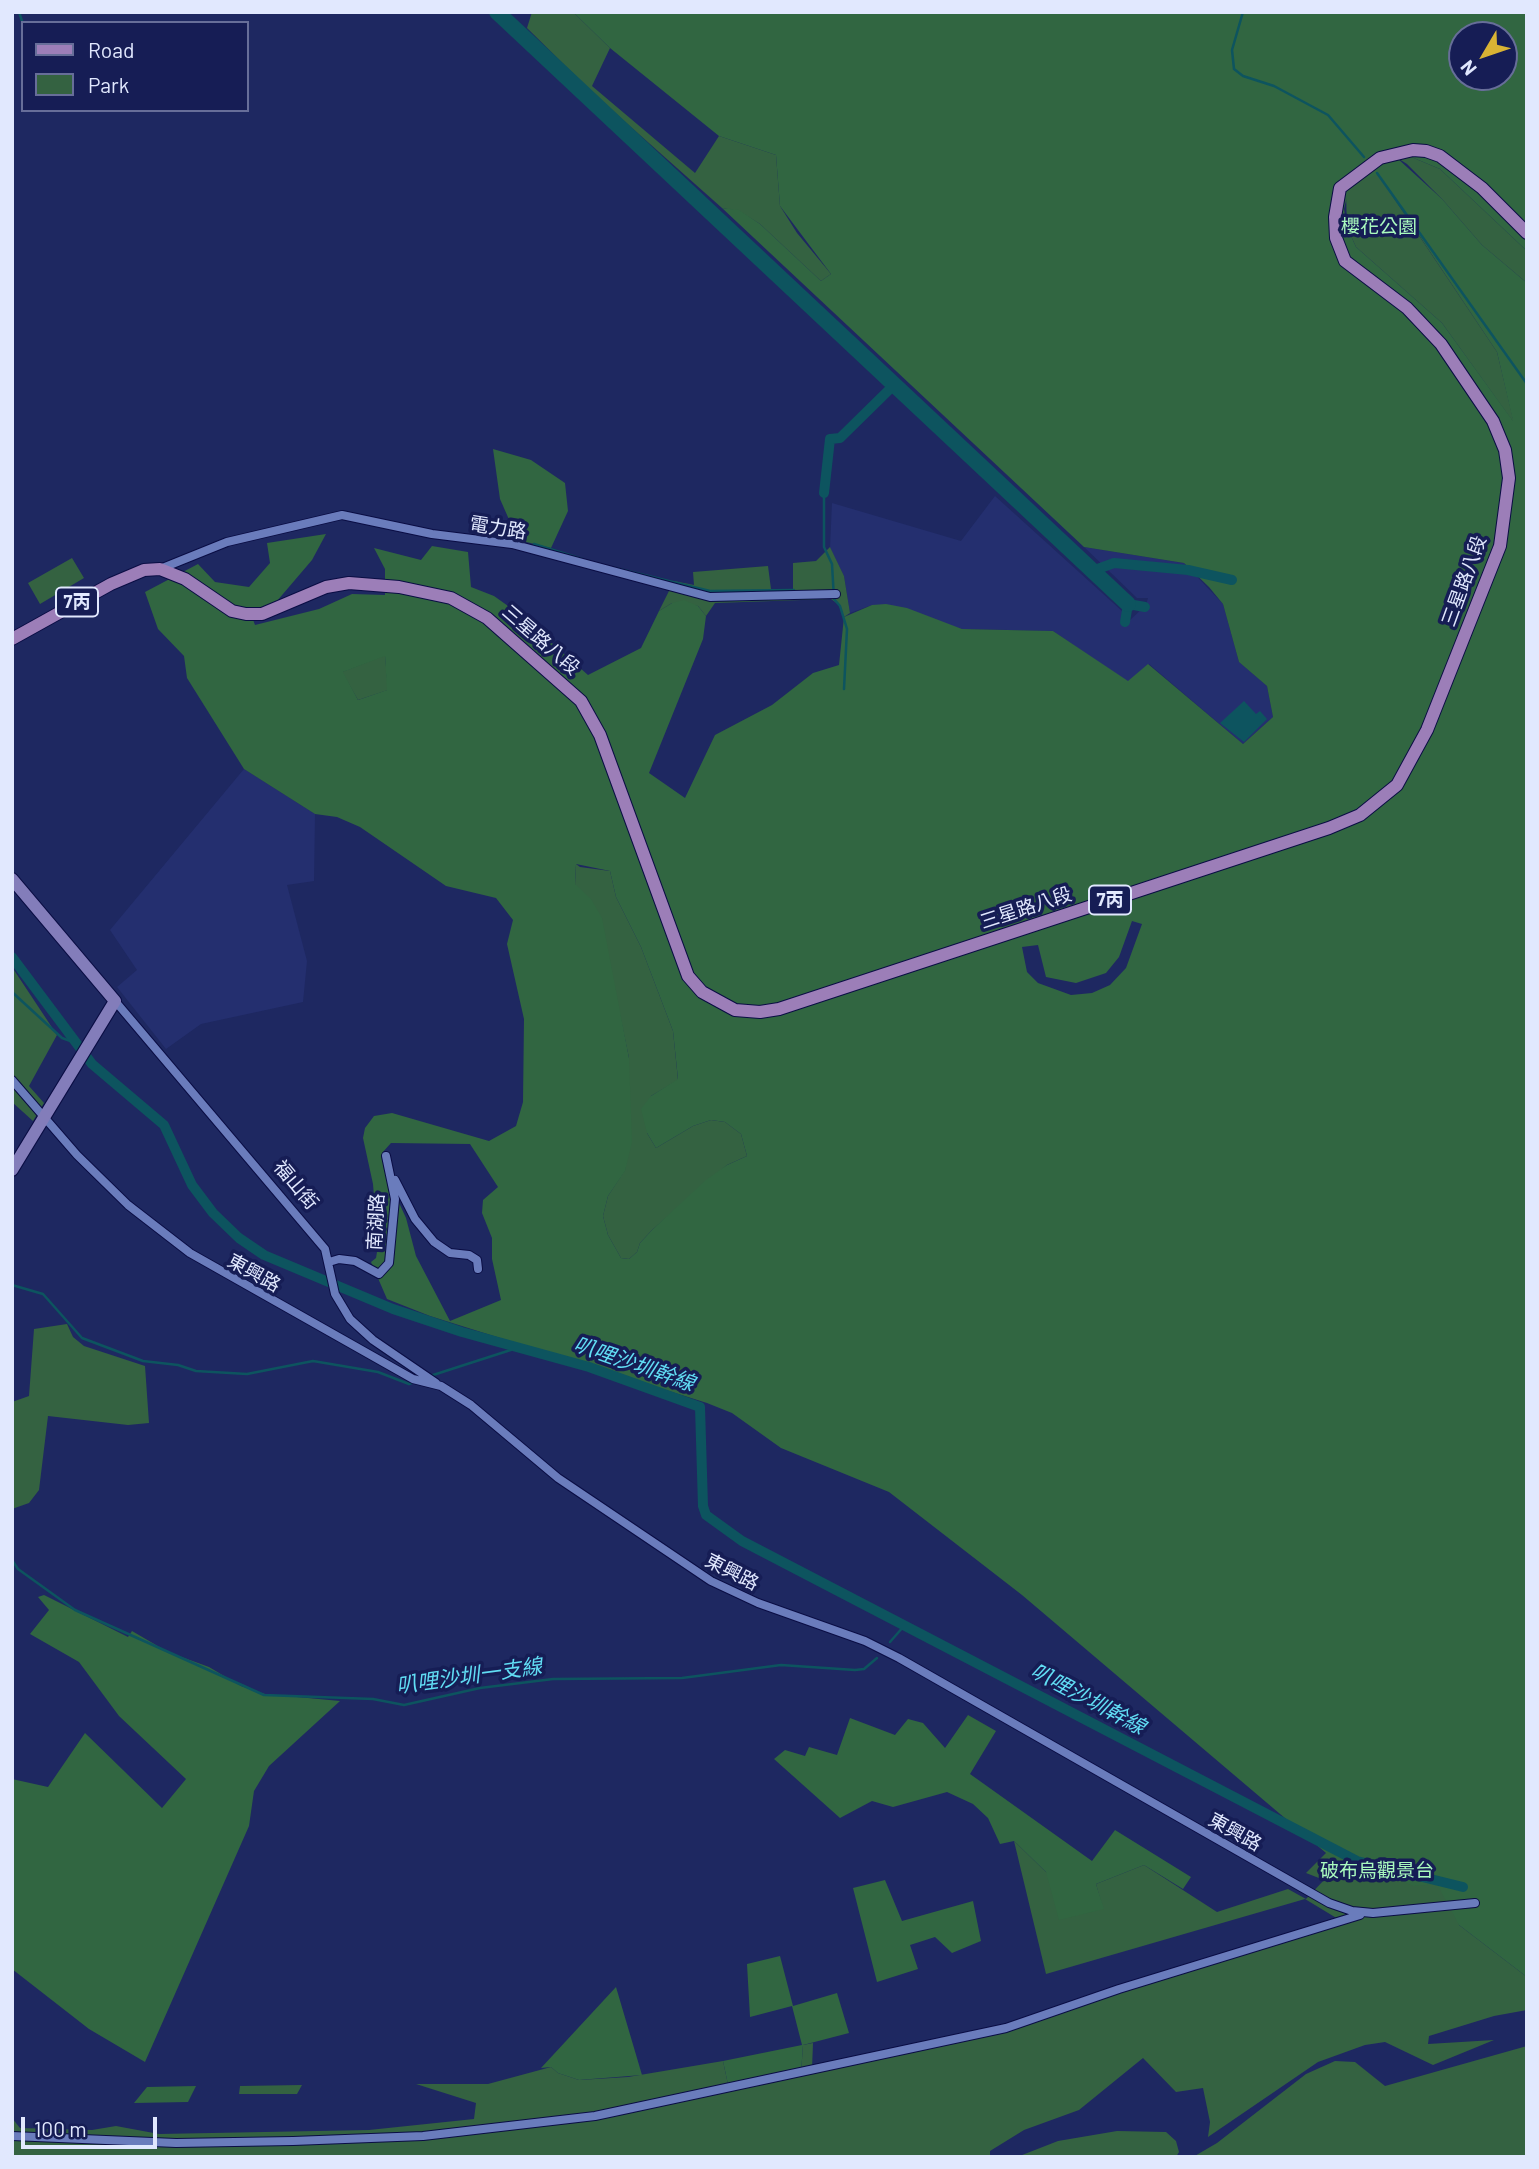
<!DOCTYPE html>
<html>
<head>
<meta charset="utf-8">
<style>
  body { margin:0 }
  #map { position:relative; width:1539px; height:2169px; overflow:hidden; background:#1e2861; font-family:Barlow,sans-serif }
  canvas { display:block }
  .frame { position:absolute; inset:0; border:14px solid #e1e8fe; pointer-events:none }
  .legend { position:absolute; left:21px; top:21px; width:228px; height:91px; box-sizing:border-box; background:#161d55; border:2px solid #676e99; margin:0; padding:9px 12px; list-style:none; font-size:21px; color:#e1e8fe }
  .legend li { display:flex; align-items:center; gap:14px; height:35px }
  .legend b { width:35px; border:2px solid #676e99 }
  .north { position:absolute; left:1448px; top:21px; width:70px; height:70px; box-sizing:border-box; background:#161d55; border:2px solid #676e99; border-radius:50%; rotate:231deg; font-size:19px; font-weight:700; line-height:28px; text-align:center; color:#e1e8fe }
  .north::after { content:''; display:block; margin:auto; width:24px; height:32px; background:#d9b334; clip-path:polygon(50% 0,100% 100%,50% 72%,0 100%) }
  .scale { position:absolute; left:21px; top:2117px; width:136px; height:32px; box-sizing:border-box; border:4px solid #e1e8fe; border-top:0; padding-left:9px; font-size:21px; line-height:24px; white-space:nowrap; color:#e1e8fe; -webkit-text-stroke:5px #161d55; paint-order:stroke }
</style>
</head>
<body>
<div id="map">
<canvas width="1539" height="2169"></canvas>
<div class="frame"></div>
<ul class="legend">
<li><b style="height:9px;background:#9c7eb8"></b>Road</li>
<li><b style="height:19px;background:#346241"></b>Park</li>
</ul>
<div class="north">N</div>
<div class="scale">100 m</div>
</div>
<script>
const g = document.querySelector('canvas').getContext('2d');
g.lineJoin = 'round';
function fillPath(path, color) { g.fillStyle = color; g.fill(path, 'evenodd'); }
const toPath = rows => new Path2D(rows.map(r => 'M' + r).join(''));
function trace(path, color, width, dash) { g.strokeStyle = color; g.lineWidth = width; g.lineCap = dash ? 'butt' : 'round'; g.setLineDash(dash || []); g.stroke(path); }
function drawText(font, color, halo, rows, align = 'center') {
  g.font = font + ' Barlow,"Noto Sans TC",sans-serif'; g.lineWidth = 7; g.setLineDash([]); g.textBaseline = 'middle'; g.strokeStyle = halo; g.fillStyle = color; for (const [text, x, y, turn = 0] of rows) {
    g.save(); g.translate(x, y); g.rotate((+turn || 0) * Math.PI / 180); g.textAlign = isNaN(turn) ? turn : align; if (halo) g.strokeText(text, 0, 0); g.fillText(text, 0, 0); g.restore();
  }
}
fillPath(toPath([
  [995,496,1123,612,1122,619,1129,621,1146,605,1148,598,1137,598,1084,547,1184,563,1223,604,1239,662,1267,686,1273,717,1243,744,1149,664,1128,682,1053,631,962,629,872,605,850,613,844,576,830,548,832,503,961,541],
  [244,769,315,814,314,881,287,885,307,961,303,1002,201,1024,166,1049,117,987,137,970,110,930]
]), '#242f6f');
fillPath(toPath([
  [532,12,573,12,610,48,592,86,695,173,719,136,776,155,780,206,797,233,831,274,821,281,760,224,739,211,722,208,596,96,527,28],
  [1409,156,1440,169,1527,251,1527,283,1482,245,1442,199,1407,164,1396,157],
  [1377,173,1497,352,1514,423,1442,323,1356,247,1347,227,1346,194,1351,180],
  [830,547,844,576,850,613,844,617,838,604,831,599,715,603,706,616,698,606,672,603,659,611,674,581,694,585,693,572,768,566,771,589,793,589,793,563,816,561],
  [72,558,84,578,40,604,28,583],
  [385,655,388,690,358,700,342,672],
  [576,864,580,867,610,871,616,897,641,947,673,1031,678,1080,651,1096,647,1133,656,1148,693,1126,711,1120,725,1122,741,1134,747,1156,727,1165,652,1230,640,1243,637,1252,629,1259,621,1258,608,1235,603,1216,608,1196,625,1170,629,1058,620,1015,575,884],
  [12,967,57,1035,29,1086,44,1103,33,1121,12,1102],
  [67,1324,73,1337,84,1346,145,1366,149,1423,128,1425,48,1416,39,1490,29,1503,12,1509,12,1402,29,1396,34,1329],
  [1342,1837,1455,1860,1459,1925,1527,1977,1527,2010,1494,2016,1429,2036,1428,2044,1494,2040,1433,2065,1385,2042,1365,2045,1318,2062,1208,2137,1210,2122,1203,2088,1176,2092,1143,2058,1079,2110,1024,2130,990,2151,990,2157,12,2157,12,2118,20,2128,92,2130,116,2126,159,2134,369,2130,474,2119,476,2103,416,2084,488,2084,551,2067,558,2073,579,2080,628,2077,723,2061,729,2089,801,2073,803,2045,813,2043,812,2069,1001,2028,1343,1922,1305,1899,1046,1974,1014,1841,1046,1872,1103,1909,1096,1884,1144,1865,1217,1912,1288,1889,1306,1899,1324,1880,1306,1873],
  [1527,2046,1527,2157,1193,2157,1217,2143,1306,2074,1335,2061,1355,2062,1385,2086],
  [302,2085,297,2094,239,2094,240,2086],
  [1117,2131,1166,2132,1176,2141,1179,2152,1176,2157,1017,2157,1058,2141]
]), '#346241');
fillPath(toPath([
  [573,12,1527,12,1527,251,1440,169,1409,156,1397,158,1442,199,1482,245,1527,283,1527,1977,1459,1925,1437,1884,1413,1886,1369,1865,1339,1864,1022,1595,889,1492,781,1448,732,1413,707,1403,430,1316,387,1299,371,1262,376,1258,378,1246,373,1184,363,1138,365,1128,374,1116,392,1113,489,1141,516,1126,523,1102,524,1019,507,944,513,920,496,898,446,886,360,827,337,817,315,814,244,769,187,678,184,656,158,629,145,592,198,564,215,582,249,587,270,563,267,543,326,534,312,560,277,601,251,614,255,625,319,609,352,594,385,595,385,569,374,548,421,560,432,546,468,552,471,587,494,596,518,613,588,675,641,648,659,611,672,603,684,600,698,606,706,616,703,639,649,773,685,798,715,735,772,705,813,673,839,665,844,617,872,605,886,604,907,608,962,629,1053,631,1128,681,1148,664,1243,744,1273,717,1267,686,1239,662,1223,604,1209,587,1184,563,1084,547,722,208,739,210,760,224,821,281,831,274,780,206,776,155,719,136,610,48],
  [1462,35,1504,35,1504,77,1462,77],
  [1362,171,1368,179,1378,174,1497,352,1513,421,1442,323,1356,247,1347,227,1344,209,1351,180],
  [385,656,387,690,358,700,343,672],
  [576,864,610,871,616,897,641,947,673,1031,678,1079,651,1096,641,1109,647,1133,656,1148,693,1126,711,1120,725,1122,741,1134,747,1156,727,1165,706,1180,652,1230,640,1243,637,1252,629,1259,621,1258,608,1235,603,1216,608,1196,625,1171,632,1142,629,1058,602,918,591,899,575,884],
  [1132,921,1142,924,1126,968,1110,985,1092,993,1071,995,1038,983,1027,972,1022,947,1038,945,1046,977,1076,983,1106,973,1119,957],
  [391,1143,470,1144,498,1187,483,1200,482,1213,492,1238,492,1259,501,1300,450,1321,416,1256,406,1218,384,1170,382,1153],
  [493,449,531,460,565,483,568,511,551,548,518,540,500,499],
  [44,1595,128,1637,132,1631,168,1652,209,1667,241,1686,265,1694,340,1701,269,1766,254,1791,249,1826,145,2062,89,2029,12,1969,12,1779,48,1787,85,1733,162,1808,186,1779,119,1716,79,1662,30,1634,49,1610,38,1597],
  [968,1715,996,1731,970,1774,1092,1861,1115,1830,1191,1877,1183,1889,1144,1865,1096,1884,1104,1909,1059,1920,1046,1872,1014,1841,1000,1844,988,1818,973,1804,947,1792,893,1807,872,1801,840,1818,774,1759,785,1750,805,1756,809,1747,837,1755,850,1718,895,1735,908,1719,923,1723,945,1748],
  [885,1880,902,1921,973,1901,981,1941,952,1953,935,1937,910,1945,918,1969,877,1982,853,1888],
  [780,1956,793,2006,837,1993,849,2033,803,2045,801,2073,797,2078,729,2089,723,2061,802,2045,792,2006,750,2017,747,1964],
  [616,1987,642,2075,579,2080,558,2073,551,2067,541,2068],
  [196,2086,188,2102,134,2103,147,2087]
]), '#316641');
fillPath(toPath([
  [1244,701,1256,714,1260,711,1267,719,1244,742,1220,723]
]), '#0d545f');
trace(toPath([
  [19,12,23,24],
  [1243,12,1232,50,1234,69,1243,76,1274,86,1328,115,1364,157],
  [1377,173,1527,384],
  [824,493,824,547,832,564,834,599,840,606,847,629,844,689],
  [534,544,582,559],
  [615,568,710,591,794,590],
  [12,992,62,1038,76,1043],
  [12,1285,43,1294,82,1338,143,1361,178,1365,196,1371,247,1374,313,1361,378,1372,409,1384,414,1382],
  [430,1376,520,1347],
  [12,1560,18,1569,75,1610,264,1695,373,1699,404,1705,480,1688,553,1679,682,1678,781,1665,855,1670,864,1669,877,1658],
  [890,1642,904,1626]
]), '#0d545f', 2.5);
trace(toPath([
  [824,493,830,439,840,438,895,384],
  [1092,571,1114,563,1188,570,1232,580],
  [1128,604,1145,607],
  [1125,622,1128,604],
  [12,957,92,1064,164,1125,192,1185,213,1213,239,1238,264,1255,393,1309,462,1332,589,1367,700,1407,703,1506,706,1515,742,1541,1357,1861,1463,1887]
]), '#0d545f', 10);
trace(toPath([
  [497,12,1128,604]
]), '#0d545f', 16);
const street = toPath([
  [160,569,227,542,342,515,432,534,512,544,710,597,836,594],
  [115,1001,325,1249,335,1294,350,1319,373,1340,436,1383],
  [12,1080,77,1155,128,1205,190,1253,413,1379,441,1386,471,1405,558,1478,711,1581,758,1603,865,1641,899,1658,1329,1903,1352,1911,1373,1913,1475,1903],
  [395,1180,415,1219,434,1242,450,1253,469,1255,477,1260,478,1269],
  [329,1262,339,1259,355,1261,379,1274,389,1263,395,1199,386,1156],
  [12,2136,176,2143,293,2141,423,2136,595,2116,1006,2028,1119,1989,1360,1915]
]);
const secondary = toPath([
  [12,879,115,1001,12,1170]
]);
const primary = toPath([
  [12,639,111,584,144,570,160,569,185,579,232,611,246,614,262,614,326,587,349,583,399,587,451,598,487,618,581,701,600,735,688,976,702,992,735,1010,760,1012,779,1009,1329,828,1360,815,1397,785,1427,730,1500,546,1509,478,1505,450,1493,421,1441,344,1407,308,1345,261,1336,238,1335,217,1340,188,1380,158,1413,150,1426,151,1440,156,1482,188,1527,233]
]);
trace(street, '#0a0d44', 10);
trace(secondary, '#0a0d44', 14);
trace(primary, '#0a0d44', 14);
trace(street, '#6a7cbc', 8);
trace(secondary, '#837dba', 12);
trace(primary, '#9c7eb8', 12);
for (const [x, y, w] of [
  [77,602,42],
  [1110,900,42]
]) { const box = new Path2D(); box.roundRect(x - w / 2, y - 14.5, w, 29, 5); g.fillStyle = '#161d55'; g.fill(box); trace(box, '#e1e8fe', 2); }
drawText('bold 18px', '#e1e8fe', null, [
  ["7丙",77,602],
  ["7丙",1110,900]
]);
drawText('19px', '#aafabe', '#161d55', [
  ["櫻花公園",1379,227],
  ["破布烏觀景台",1377,1871]
]);
drawText('19px', '#e1e8fe', '#161d55', [
  ["電力路",498,528,9],
  ["三星路八段",1464,581,-70],
  ["三星路八段",541,640,41],
  ["三星路八段",1026,908,-18],
  ["福山街",296,1185,50],
  ["南湖路",376,1222,-87],
  ["東興路",254,1273,29],
  ["東興路",732,1572,27],
  ["東興路",1235,1832,29]
]);
drawText('italic 21px', '#61ddf4', '#161d55', [
  ["叭哩沙圳幹線",634,1364,19],
  ["叭哩沙圳一支線",469,1676,-8],
  ["叭哩沙圳幹線",1088,1699,28]
]);
</script>
</body>
</html>
